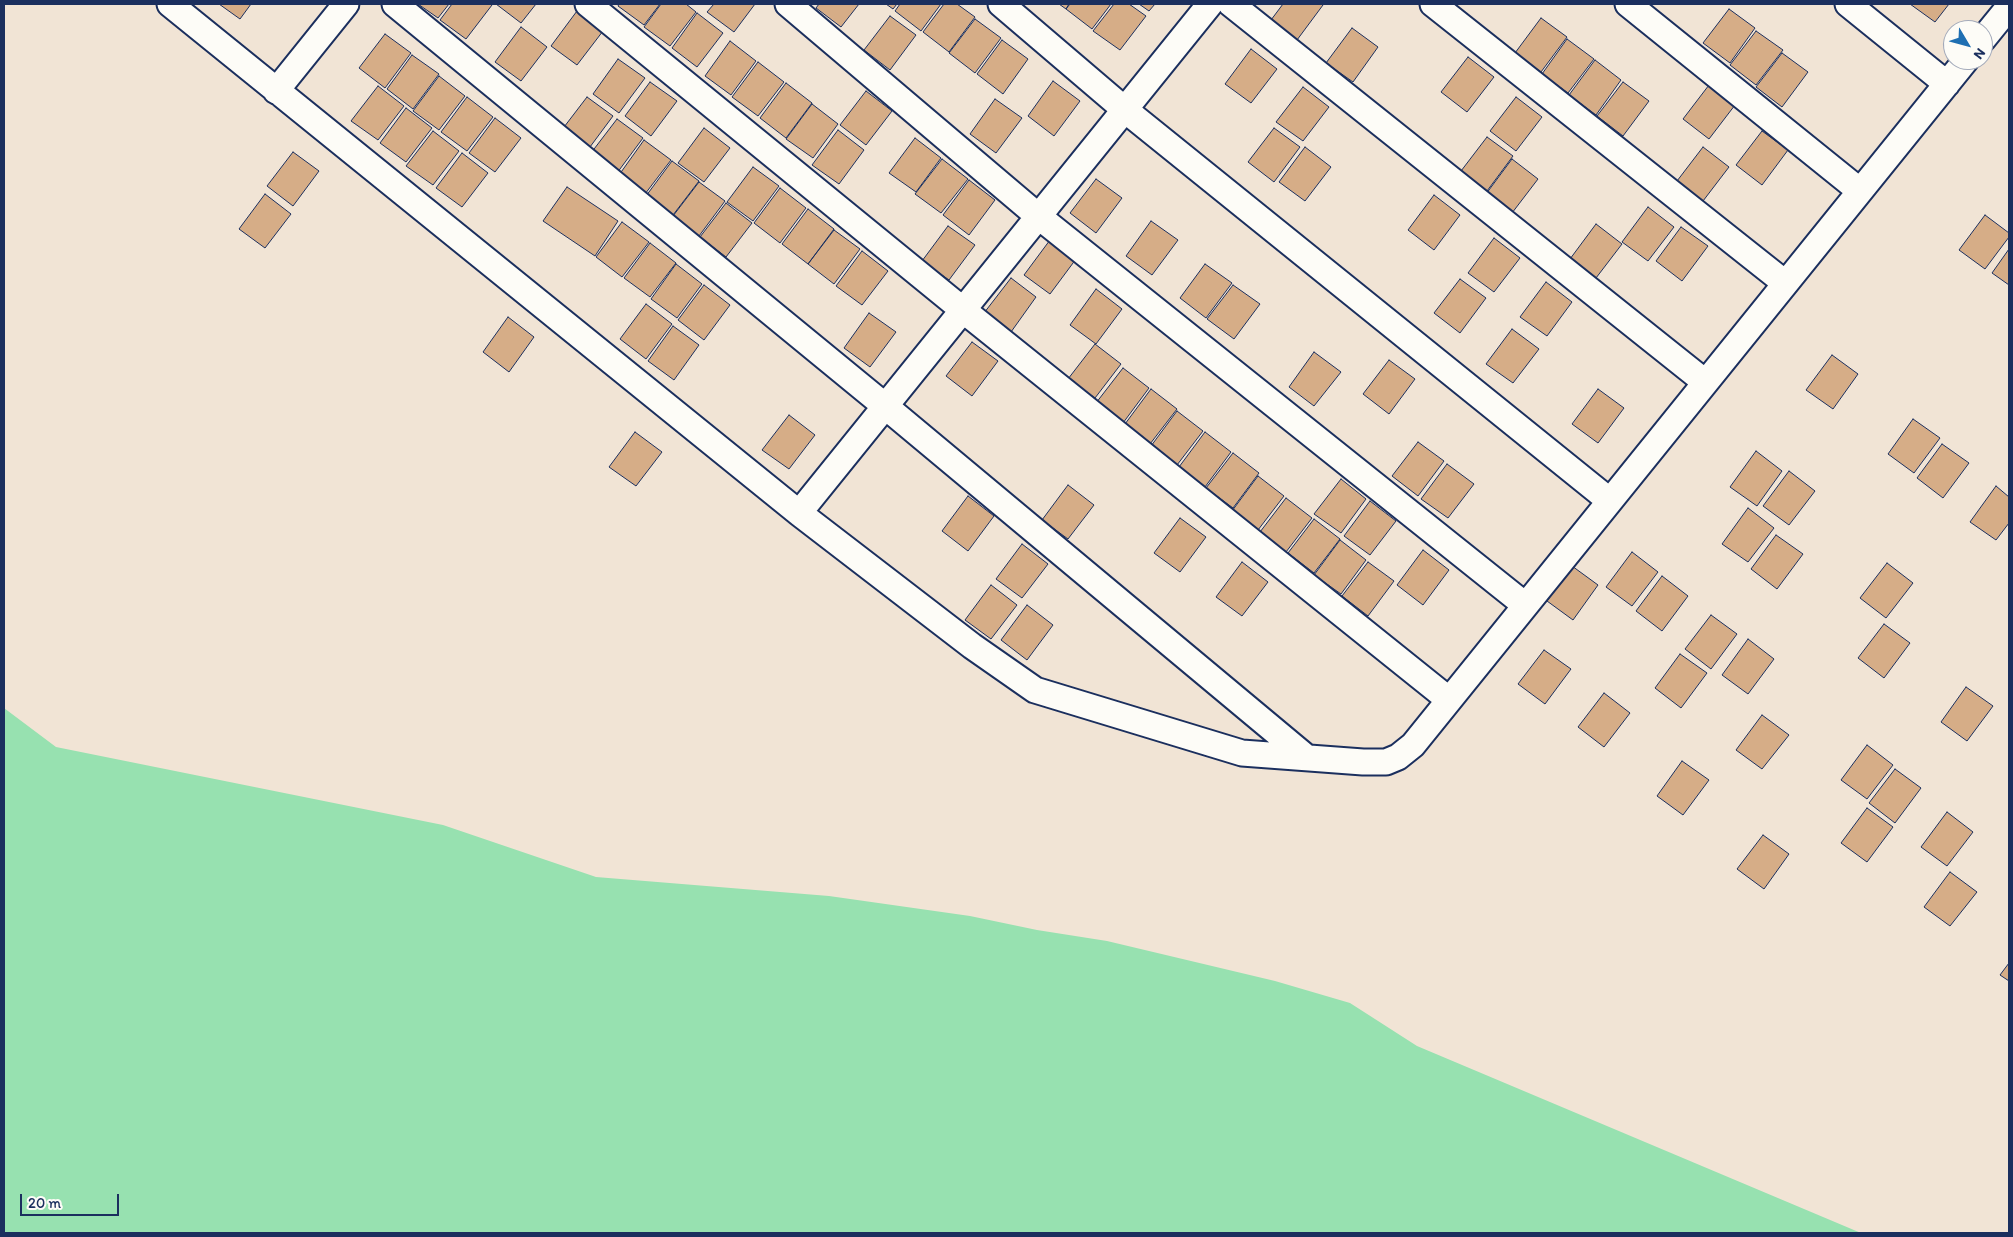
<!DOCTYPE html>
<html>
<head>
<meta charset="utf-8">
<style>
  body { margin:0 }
  #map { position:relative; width:2013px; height:1237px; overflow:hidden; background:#f1e4d5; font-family:Itim,sans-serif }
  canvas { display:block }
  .frame { position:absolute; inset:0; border:5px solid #1b2f5e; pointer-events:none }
  .north { position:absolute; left:1943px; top:20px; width:50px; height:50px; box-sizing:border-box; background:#fdfcf7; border:1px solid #a3aaba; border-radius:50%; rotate:127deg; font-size:14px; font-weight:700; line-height:20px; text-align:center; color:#1b2f5e }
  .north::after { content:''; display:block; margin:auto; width:18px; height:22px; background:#1f6fb2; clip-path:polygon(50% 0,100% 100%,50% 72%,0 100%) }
  .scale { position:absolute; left:20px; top:1194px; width:99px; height:22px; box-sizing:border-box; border:2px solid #1b2f5e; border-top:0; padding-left:6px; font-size:15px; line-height:18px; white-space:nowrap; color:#1b2f5e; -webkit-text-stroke:4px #fdfcf7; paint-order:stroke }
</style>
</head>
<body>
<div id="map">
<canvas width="2013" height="1237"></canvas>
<div class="frame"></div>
<div class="north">N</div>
<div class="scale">20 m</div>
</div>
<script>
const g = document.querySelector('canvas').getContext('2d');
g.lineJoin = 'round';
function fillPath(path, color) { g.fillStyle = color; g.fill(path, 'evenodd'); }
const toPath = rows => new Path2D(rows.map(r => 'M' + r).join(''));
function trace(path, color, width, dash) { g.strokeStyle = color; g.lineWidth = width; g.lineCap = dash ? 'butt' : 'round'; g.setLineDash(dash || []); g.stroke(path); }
fillPath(toPath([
  [4,708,56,747,443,825,596,877,829,896,970,916,1037,930,1107,941,1275,981,1350,1003,1417,1046,1861,1233,4,1233]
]), '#97e1b0');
const building = toPath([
  [219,4,251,4,240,19,219,4],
  [418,4,449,4,438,18,418,4],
  [452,4,491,4,492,5,466,39,440,20,452,4],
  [496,4,536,4,521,23,496,4],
  [619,4,660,4,644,25,618,6,619,4],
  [661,4,686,4,696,12,670,46,644,27,661,4],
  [714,4,755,4,734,32,707,12,714,4],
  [819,4,859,4,841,27,816,8,819,4],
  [886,4,897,4,893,9,886,4],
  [900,4,941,4,921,31,895,11,900,4],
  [944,4,957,4,975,17,949,52,923,32,944,4],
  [1059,4,1069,4,1066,9,1059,4],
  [1070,4,1111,4,1092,29,1066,9,1070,4],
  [1114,4,1129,4,1146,16,1120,50,1093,31,1114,4],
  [1139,4,1155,4,1149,11,1139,4],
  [1283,4,1321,4,1323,5,1297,40,1271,20,1283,4],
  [1910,4,1949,4,1935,22,1910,4],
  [1729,9,1755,28,1730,63,1703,43,1729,9],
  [577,11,603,31,577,65,551,46,577,11],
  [697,13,723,33,697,67,672,48,697,13],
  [890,16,916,35,890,70,864,50,890,16],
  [1541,18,1567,37,1541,72,1515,53,1541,18],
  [975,19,1001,38,975,73,949,53,975,19],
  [521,27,547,47,521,81,495,62,521,27],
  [1352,28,1378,47,1353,82,1326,63,1352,28],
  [1756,31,1783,50,1756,85,1730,65,1756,31],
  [385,34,411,53,385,88,359,68,385,34],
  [1567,39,1594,59,1568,93,1542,74,1567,39],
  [1002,40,1028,59,1003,94,977,74,1002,40],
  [730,41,756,61,731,95,705,76,730,41],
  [1251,49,1277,69,1251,103,1225,84,1251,49],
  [1782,53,1808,72,1782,107,1756,87,1782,53],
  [412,55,439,74,413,109,387,89,412,55],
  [1468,57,1494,77,1467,112,1441,92,1468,57],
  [618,59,645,78,619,113,593,94,618,59],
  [1595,60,1621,80,1596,115,1569,95,1595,60],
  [758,62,784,82,758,116,732,97,758,62],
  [439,76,465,96,439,130,413,111,439,76],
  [1053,81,1080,101,1054,136,1028,116,1053,81],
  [650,82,677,101,651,136,625,116,650,82],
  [1623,82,1649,101,1623,136,1597,116,1623,82],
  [786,83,812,103,786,138,760,118,786,83],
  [1709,85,1735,105,1709,139,1683,119,1709,85],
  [378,86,404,106,378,140,351,121,378,86],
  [1303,87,1329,107,1303,141,1276,122,1303,87],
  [866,91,892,111,866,145,840,125,866,91],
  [467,97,493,117,467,151,441,132,467,97],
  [587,97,613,116,587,151,561,131,587,97],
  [1516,97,1542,117,1516,151,1490,131,1516,97],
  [995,99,1022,118,996,153,970,134,995,99],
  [812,104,838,124,813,158,786,139,812,104],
  [406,108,432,128,406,162,380,143,406,108],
  [495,118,521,138,495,172,469,153,495,118],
  [617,119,643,138,617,173,591,153,617,119],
  [704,128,730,148,704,182,678,163,704,128],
  [1274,128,1300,147,1274,182,1248,162,1274,128],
  [838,130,864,150,839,184,812,165,838,130],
  [433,131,459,151,433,185,406,166,433,131],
  [1762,131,1788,150,1762,185,1736,165,1762,131],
  [1487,137,1513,156,1487,191,1461,171,1487,137],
  [915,138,941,158,916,192,889,173,915,138],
  [644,140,671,160,645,194,619,175,644,140],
  [1305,147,1331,167,1305,201,1279,182,1305,147],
  [1703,147,1729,167,1703,201,1677,181,1703,147],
  [293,152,319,171,293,206,267,186,293,152],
  [462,153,488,173,462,207,436,188,462,153],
  [942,159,968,179,941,213,915,194,942,159],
  [1512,159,1538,179,1512,213,1486,194,1512,159],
  [672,161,699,181,673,215,646,196,672,161],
  [753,167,779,186,753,221,727,202,753,167],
  [1096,179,1122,198,1096,233,1070,213,1096,179],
  [969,180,995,200,969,235,943,215,969,180],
  [699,182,725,201,699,236,673,216,699,182],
  [567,187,618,221,595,256,543,221,567,187],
  [780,188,806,208,780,243,754,223,780,188],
  [265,194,291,214,265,248,239,229,265,194],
  [1434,195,1460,215,1434,250,1408,230,1434,195],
  [726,203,752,223,726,257,700,237,726,203],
  [1648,207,1674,227,1648,261,1622,242,1648,207],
  [808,209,834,229,808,264,782,244,808,209],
  [1985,215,2009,233,2009,237,1985,269,1959,250,1985,215],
  [1151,221,1178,240,1152,275,1126,256,1151,221],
  [622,222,649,242,622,277,596,257,622,222],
  [1596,224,1622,244,1596,278,1570,259,1596,224],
  [948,226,975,245,949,280,922,261,948,226],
  [1681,227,1708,246,1682,281,1656,261,1681,227],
  [834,230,860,249,834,284,808,264,834,230],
  [1494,238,1520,258,1494,292,1468,273,1494,238],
  [1050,240,1076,259,1050,294,1024,275,1050,240],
  [650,243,676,263,650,297,624,278,650,243],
  [2009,249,2009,285,1992,273,2009,249],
  [862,251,888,271,862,305,836,286,862,251],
  [676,264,702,284,677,318,651,299,676,264],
  [1205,264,1232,283,1206,318,1180,298,1205,264],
  [1011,278,1036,297,1011,332,984,313,1011,278],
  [1460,279,1486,298,1460,333,1434,313,1460,279],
  [1546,282,1572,302,1547,336,1520,317,1546,282],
  [704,285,730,305,704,340,678,320,704,285],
  [1233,285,1260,304,1234,339,1207,319,1233,285],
  [1096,289,1122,309,1096,344,1070,325,1096,289],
  [646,304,672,324,646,359,620,339,646,304],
  [869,313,896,332,870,367,844,348,869,313],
  [508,317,534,337,509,372,483,352,508,317],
  [673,326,699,345,674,380,648,361,673,326],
  [1512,329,1539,349,1513,383,1486,364,1512,329],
  [972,342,998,361,972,396,946,376,972,342],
  [1095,344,1121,364,1095,398,1068,379,1095,344],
  [1314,352,1341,372,1314,406,1289,387,1314,352],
  [1832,355,1858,374,1833,409,1806,390,1832,355],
  [1389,360,1415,379,1389,414,1363,394,1389,360],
  [1123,368,1149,388,1123,423,1096,403,1123,368],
  [1151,389,1177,409,1150,444,1125,424,1151,389],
  [1598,389,1624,408,1598,443,1572,424,1598,389],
  [1177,411,1203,431,1177,465,1151,446,1177,411],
  [789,415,815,435,789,469,762,450,789,415],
  [1913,419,1940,438,1914,473,1888,454,1913,419],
  [635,432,662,452,636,486,609,467,635,432],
  [1205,432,1231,452,1205,487,1179,467,1205,432],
  [1418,442,1444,461,1418,496,1392,476,1418,442],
  [1942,444,1969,463,1943,498,1917,478,1942,444],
  [1756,451,1782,471,1757,506,1730,487,1756,451],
  [1233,453,1259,473,1233,508,1206,488,1233,453],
  [1447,464,1474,484,1448,518,1421,499,1447,464],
  [1789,471,1815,491,1789,525,1763,506,1789,471],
  [1258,476,1284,496,1258,530,1232,511,1258,476],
  [1341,479,1366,499,1341,533,1314,514,1341,479],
  [1068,485,1094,505,1068,539,1042,520,1068,485],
  [1996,486,2009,497,2009,523,1996,540,1970,522,1996,486],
  [968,496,994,516,968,551,942,531,968,496],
  [1286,498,1312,518,1286,552,1260,532,1286,498],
  [1370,501,1396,521,1370,555,1344,536,1370,501],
  [1748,508,1774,528,1748,562,1722,544,1748,508],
  [1180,518,1206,537,1180,572,1154,553,1180,518],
  [1314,519,1340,539,1314,573,1288,553,1314,519],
  [1776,535,1803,554,1777,589,1751,569,1776,535],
  [1340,540,1366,560,1341,594,1314,575,1340,540],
  [1022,544,1048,564,1022,598,996,579,1022,544],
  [1423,550,1449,570,1423,605,1397,585,1423,550],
  [1632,552,1658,572,1632,606,1606,587,1632,552],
  [1242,562,1268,582,1242,616,1216,597,1242,562],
  [1368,562,1394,581,1368,616,1342,596,1368,562],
  [1887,563,1913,583,1886,618,1860,598,1887,563],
  [1572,566,1598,585,1573,620,1547,601,1572,566],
  [1662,576,1688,596,1662,631,1636,611,1662,576],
  [991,585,1017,605,991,639,965,620,991,585],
  [1027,605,1053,625,1027,660,1001,640,1027,605],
  [1711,615,1737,634,1711,669,1685,649,1711,615],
  [1884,624,1910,643,1884,678,1858,658,1884,624],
  [1748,639,1774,659,1748,694,1722,675,1748,639],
  [1544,650,1571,669,1545,704,1518,684,1544,650],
  [1680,654,1707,673,1681,708,1655,688,1680,654],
  [1966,687,1993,706,1967,741,1941,722,1966,687],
  [1604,693,1630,713,1604,747,1578,727,1604,693],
  [1762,715,1789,735,1762,769,1736,750,1762,715],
  [1867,745,1893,765,1867,799,1841,780,1867,745],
  [1682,761,1709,780,1683,815,1657,796,1682,761],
  [1895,769,1921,788,1895,823,1869,803,1895,769],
  [1867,808,1893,827,1867,862,1841,843,1867,808],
  [1947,812,1973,832,1947,866,1921,847,1947,812],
  [1763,835,1789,854,1764,889,1737,869,1763,835],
  [1950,872,1977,892,1950,926,1924,907,1950,872],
  [2009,963,2009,981,2000,975,2009,963]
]);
fillPath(building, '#d6ad87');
trace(building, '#1b2f5e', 1);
const minor = toPath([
  [170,4,799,513,1210,4],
  [395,4,885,406,1306,757],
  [588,4,963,310,1448,699],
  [788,4,1038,216,1525,605],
  [1001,4,1124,109,1610,501],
  [1231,4,1705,382],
  [1433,4,1785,283],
  [1628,4,1860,191],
  [1848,4,1947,84],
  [1983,39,2009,7],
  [276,91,346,4],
  [799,513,972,646,1035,690,1242,753,1363,762,1386,762,1398,757,1413,745,1966,60]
]);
trace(minor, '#1b2f5e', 29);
trace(minor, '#fdfcf7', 25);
</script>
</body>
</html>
